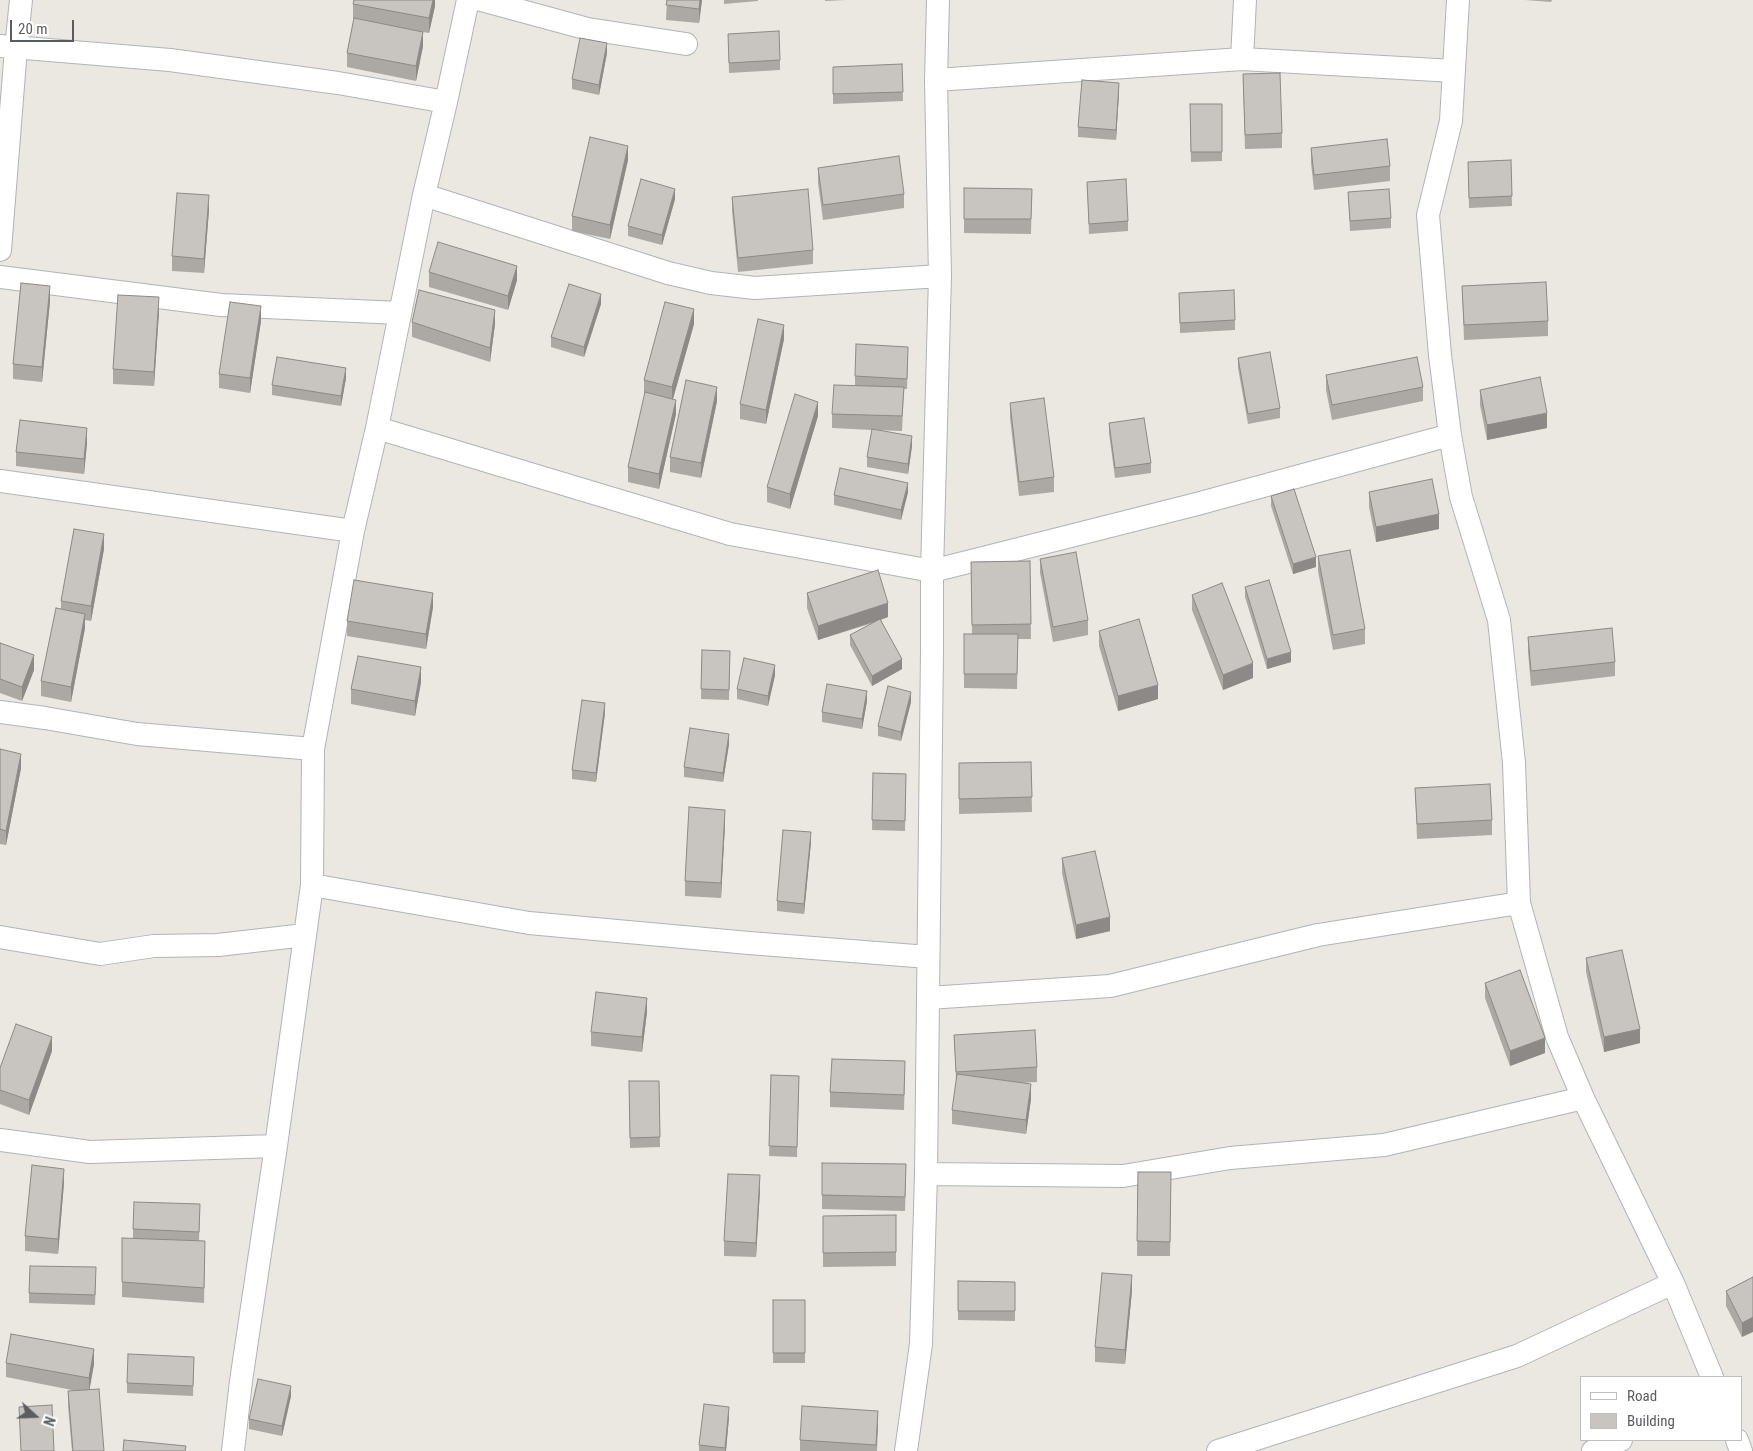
<!DOCTYPE html>
<html>
<head>
<meta charset="utf-8">
<style>
  body { margin:0 }
  #map { position:relative; width:1753px; height:1451px; overflow:hidden; background:#ebe7e1; font-family:"Roboto Condensed",sans-serif }
  canvas { display:block }
  .legend { position:absolute; left:1580px; top:1376px; width:162px; height:65px; box-sizing:border-box; background:#fff; border:1px solid #bdbebf; margin:0; padding:6px 9px; list-style:none; font-size:15px; color:#595d60 }
  .legend li { display:flex; align-items:center; gap:10px; height:25px }
  .legend b { width:25px; border:1px solid #bdbebf }
  .north { position:absolute; left:10px; top:1391px; width:50px; height:50px; -webkit-text-stroke:4px #fff; paint-order:stroke; rotate:110deg; font-size:14px; font-weight:700; line-height:20px; text-align:center; color:#595d60 }
  .north::after { content:''; display:block; margin:auto; width:18px; height:22px; background:#595d60; clip-path:polygon(50% 0,100% 100%,50% 72%,0 100%) }
  .scale { position:absolute; left:10px; top:20px; width:64px; height:22px; box-sizing:border-box; border:2px solid #595d60; border-top:0; padding-left:6px; font-size:15px; line-height:18px; white-space:nowrap; color:#595d60; -webkit-text-stroke:4px #fff; paint-order:stroke }
</style>
</head>
<body>
<div id="map">
<canvas width="1753" height="1451"></canvas>
<ul class="legend">
<li><b style="height:6px;background:#fff"></b>Road</li>
<li><b style="height:14px;background:#c8c4c0"></b>Building</li>
</ul>
<div class="north">N</div>
<div class="scale">20 m</div>
</div>
<script>
const g = document.querySelector('canvas').getContext('2d');
g.lineJoin = 'round';
const toPath = rows => new Path2D(rows.map(r => 'M' + r).join(''));
function trace(path, color, width, dash) { g.strokeStyle = color; g.lineWidth = width; g.lineCap = dash ? 'butt' : 'round'; g.setLineDash(dash || []); g.stroke(path); }
function fillPath(path, color) { g.fillStyle = color; g.fill(path, 'evenodd'); }
const minor = toPath([
  [481,0,588,29,686,44],
  [1458,0,1451,121,1428,215,1440,355,1450,435,1461,497,1499,620,1514,763,1519,903,1557,1037,1583,1098,1673,1283,1712,1377],
  [0,46,170,60,338,83,446,102],
  [1242,59,1245,0],
  [936,80,1242,59,1454,71],
  [424,195,668,273,711,283,755,288,940,276],
  [0,250,16,48,21,0],
  [0,277,221,305,400,313],
  [377,428,730,534,932,571,1197,504,1450,435],
  [0,481,353,531],
  [0,712,45,718,137,734,313,749],
  [312,885,529,923,749,943,928,957],
  [0,937,100,954,154,946,218,945,305,935],
  [928,998,1110,986,1318,935,1519,903],
  [0,1140,90,1152,276,1146],
  [926,1174,1123,1176,1230,1158,1384,1145,1583,1098],
  [1737,1440,1741,1451],
  [233,1451,241,1381,276,1146,312,885,313,749,353,531,377,428,424,195,446,102,468,0],
  [906,1451,921,1344,926,1174,932,650,932,571,940,276,936,80,938,0],
  [1218,1451,1517,1356,1673,1283],
  [1593,1451,1621,1440]
]);
trace(minor, '#b1b4b7', 24);
trace(minor, '#fff', 22);
fillPath(toPath([
  [435,0,435,6,429,33,423,32,423,46,416,81,347,67,347,53,354,18,353,18,353,4],
  [667,0,702,0,699,23,666,20],
  [724,0,758,0,758,1,724,4],
  [825,0,846,0,825,1],
  [1525,0,1552,0,1551,2],
  [728,34,780,60,780,70,729,73],
  [607,53,599,95,572,89,572,79],
  [902,64,903,101,833,104,833,67],
  [1243,74,1282,133,1282,148,1245,149],
  [1119,93,1116,140,1078,137,1078,127],
  [1190,104,1222,104,1222,161,1191,162],
  [1311,148,1390,166,1390,181,1314,190,1311,163],
  [628,160,610,239,572,231,572,216],
  [1511,160,1512,206,1469,208,1468,162],
  [818,168,904,194,904,208,823,220,818,183],
  [1087,182,1128,221,1128,231,1089,234],
  [964,188,1032,189,1031,234,964,233],
  [1348,192,1391,218,1391,228,1350,231],
  [732,197,813,250,813,264,738,272,732,211],
  [675,199,662,245,628,236,628,226],
  [209,210,204,273,172,271,172,256],
  [429,272,517,280,508,310,429,287],
  [1462,286,1548,321,1548,336,1464,340],
  [1179,293,1235,320,1235,330,1180,333],
  [50,301,42,382,13,379,13,364],
  [601,304,584,357,551,347,551,337],
  [159,312,154,386,113,384,113,369],
  [261,321,250,393,219,388,219,374],
  [412,322,495,324,490,362,412,337],
  [694,324,673,399,676,414,659,489,628,482,628,467,645,395,644,395,644,380],
  [784,339,766,424,740,419,740,404],
  [908,357,907,389,904,389,902,431,875,430,912,446,908,474,867,467,867,457,872,430,832,428,832,414,855,385,855,376],
  [1238,358,1280,408,1280,418,1248,424,1238,368],
  [1326,375,1423,387,1423,401,1332,420,1326,390],
  [346,378,341,406,272,395,272,385],
  [1480,390,1547,428,1487,440,1480,405],
  [717,401,701,478,670,472,670,457],
  [1010,403,1054,477,1054,492,1019,496,1010,418],
  [818,416,790,509,767,502,767,487],
  [1109,423,1151,463,1151,473,1115,478,1109,433],
  [87,443,84,474,16,466,16,452],
  [908,492,901,520,834,505,834,495],
  [1369,492,1439,529,1376,542,1369,507],
  [1271,496,1316,567,1293,574,1271,506],
  [104,549,91,621,85,620,85,628,71,702,41,696,41,681,61,609,61,601],
  [1318,556,1365,629,1365,644,1333,650,1318,571],
  [1040,559,1088,620,1088,635,1053,642,1040,573],
  [1030,561,1031,639,1018,639,1017,689,964,688,964,634,972,634,971,562],
  [1245,587,1291,662,1267,669,1245,597],
  [807,593,888,617,881,620,902,669,872,686,850,645,850,635,876,622,818,640,807,608],
  [1192,595,1253,678,1223,690,1192,610],
  [433,607,426,649,347,636,347,621],
  [1099,631,1158,699,1118,711,1099,646],
  [1528,637,1615,662,1615,676,1531,686,1528,652],
  [0,643,34,670,22,701,0,693],
  [702,650,730,651,729,700,701,699],
  [775,675,768,706,737,699,737,689],
  [421,682,415,716,351,704,351,689],
  [867,701,862,729,822,722,822,712],
  [911,702,901,741,878,736,878,726],
  [605,713,596,782,572,779,572,770],
  [729,744,723,782,684,777,684,767],
  [0,749,21,768,6,845,0,844],
  [1031,762,1032,812,959,814,959,763],
  [873,773,906,774,905,831,872,830],
  [1415,788,1492,820,1492,835,1417,839],
  [725,824,721,898,685,896,685,881],
  [811,842,804,914,777,911,777,901],
  [1062,858,1110,931,1076,939,1062,873],
  [1586,958,1640,1043,1604,1052,1586,972],
  [1485,983,1545,1053,1510,1066,1485,998],
  [647,1012,642,1052,591,1046,591,1032],
  [954,1035,1037,1067,1037,1082,1019,1083,1031,1099,1026,1134,952,1124,952,1110,956,1080],
  [52,1051,29,1115,0,1104,0,1068],
  [771,1075,799,1076,797,1157,769,1156],
  [905,1076,904,1110,830,1107,830,1092],
  [629,1081,659,1081,660,1147,630,1148],
  [1138,1172,1171,1187,1170,1256,1137,1256],
  [906,1179,905,1211,822,1209,822,1195],
  [64,1183,58,1254,25,1251,25,1236],
  [760,1190,756,1257,724,1256,724,1241],
  [200,1214,199,1240,205,1255,204,1303,122,1297,122,1238,133,1239,133,1229],
  [896,1215,896,1266,823,1267,823,1216],
  [96,1277,95,1305,29,1303,29,1293],
  [1753,1277,1742,1337,1726,1306,1726,1291],
  [958,1281,1015,1282,1015,1321,958,1320],
  [1132,1290,1125,1364,1095,1362,1095,1347],
  [773,1300,805,1300,805,1363,773,1363],
  [194,1357,193,1396,127,1393,127,1383],
  [6,1363,94,1364,89,1390,104,1451,72,1451,68,1406,68,1391,77,1391,6,1377],
  [291,1396,282,1436,249,1429,249,1419],
  [729,1417,726,1451,699,1451,699,1445],
  [878,1426,877,1451,800,1451,800,1440]
]), '#aca9a5');
fillPath(toPath([
  [433,0,435,0,435,6,429,33,429,18],
  [700,0,702,0,699,23,699,9],
  [423,32,423,46,416,81,416,66],
  [607,43,607,53,599,95,599,85],
  [1119,83,1119,93,1116,140,1116,130],
  [628,146,628,160,610,239,610,225],
  [675,189,675,199,662,245,662,235],
  [209,195,209,210,204,273,204,259],
  [517,266,517,280,508,310,508,296],
  [50,286,50,301,42,382,42,367],
  [601,294,601,304,584,357,584,347],
  [159,297,159,312,154,386,154,372],
  [261,306,261,321,250,393,250,378],
  [694,309,694,324,672,402,672,387],
  [495,310,495,324,490,362,490,348],
  [784,325,784,339,766,424,766,410],
  [346,368,346,378,341,406,341,396],
  [717,387,717,401,701,478,701,463],
  [676,400,676,414,659,489,659,474],
  [818,402,818,416,790,509,790,494],
  [1547,413,1547,428,1487,440,1487,425],
  [87,428,87,443,84,474,84,459],
  [912,436,912,446,908,474,908,464],
  [908,483,908,492,901,520,901,510],
  [1439,514,1439,529,1376,542,1376,527],
  [104,534,104,549,91,621,91,606],
  [1316,557,1316,567,1293,574,1293,564],
  [433,593,433,607,426,649,426,634],
  [888,603,888,617,818,640,818,626],
  [85,614,85,628,71,702,71,687],
  [1291,652,1291,662,1267,669,1267,659],
  [34,655,34,670,22,701,22,687],
  [902,659,902,669,872,686,872,676],
  [1253,663,1253,678,1223,690,1223,675],
  [775,665,775,675,768,706,768,696],
  [421,667,421,682,415,716,415,701],
  [1158,685,1158,699,1118,711,1118,696],
  [867,691,867,701,862,729,862,719],
  [911,692,911,702,901,741,901,732],
  [605,703,605,713,596,782,596,773],
  [729,734,729,744,723,782,723,773],
  [21,754,21,768,6,845,6,831],
  [725,810,725,824,721,898,721,883],
  [811,832,811,842,804,914,804,904],
  [1110,917,1110,931,1076,939,1076,925],
  [647,998,647,1012,642,1052,642,1037],
  [1640,1029,1640,1043,1604,1052,1604,1037],
  [52,1037,52,1051,29,1115,29,1100],
  [1545,1038,1545,1053,1510,1066,1510,1051],
  [1031,1084,1031,1099,1026,1134,1026,1120],
  [64,1169,64,1183,58,1254,58,1239],
  [760,1175,760,1190,756,1257,756,1243],
  [1132,1275,1132,1290,1125,1364,1125,1350],
  [1753,1317,1753,1332,1742,1337,1742,1323],
  [94,1349,94,1364,89,1393,89,1378],
  [291,1386,291,1396,282,1436,282,1426],
  [729,1407,729,1417,726,1451,725,1451],
  [878,1411,878,1426,876,1451,876,1445]
]), '#8c8986');
const building = toPath([
  [354,0,433,0,429,18,353,4,354,0],
  [667,0,700,0,699,9,666,5,667,0],
  [354,18,423,32,416,66,347,53,354,18],
  [779,31,780,60,729,63,728,34,779,31],
  [580,38,607,43,599,85,572,79,580,38],
  [902,64,903,92,833,94,833,67,902,64],
  [1280,73,1282,133,1245,135,1243,74,1280,73],
  [1082,80,1119,83,1116,130,1078,127,1082,80],
  [1190,104,1222,104,1222,152,1191,152,1190,104],
  [590,137,628,146,610,225,572,216,590,137],
  [1387,139,1390,166,1314,175,1311,148,1387,139],
  [899,156,904,194,823,205,818,168,899,156],
  [1511,160,1512,196,1469,198,1468,162,1511,160],
  [641,179,675,189,662,235,628,226,641,179],
  [1126,179,1128,221,1089,224,1087,182,1126,179],
  [964,188,1032,189,1031,219,964,219,964,188],
  [808,189,813,250,738,258,732,197,808,189],
  [1389,189,1391,218,1350,221,1348,192,1389,189],
  [177,193,209,195,204,259,172,256,177,193],
  [438,242,517,266,508,296,429,272,438,242],
  [1546,282,1548,321,1464,325,1462,286,1546,282],
  [21,283,50,286,42,367,13,364,21,283],
  [569,284,601,294,584,347,551,337,569,284],
  [419,290,495,310,490,348,412,322,419,290],
  [1234,290,1235,320,1180,323,1179,293,1234,290],
  [118,295,159,297,154,372,113,369,118,295],
  [230,302,261,306,250,378,219,374,230,302],
  [665,302,694,309,672,387,644,380,665,302],
  [758,319,784,325,766,410,740,404,758,319],
  [856,344,908,347,907,379,855,376,856,344],
  [1270,352,1280,408,1248,414,1238,358,1270,352],
  [277,357,346,368,341,396,272,385,277,357],
  [1417,357,1423,387,1332,405,1326,375,1417,357],
  [1540,377,1547,413,1487,425,1480,390,1540,377],
  [686,380,717,387,701,463,670,457,686,380],
  [834,385,904,387,902,416,832,414,834,385],
  [645,392,676,400,659,474,628,467,645,392],
  [795,394,818,402,790,494,767,487,795,394],
  [1044,398,1054,477,1019,482,1010,403,1044,398],
  [1144,418,1151,463,1115,468,1109,423,1144,418],
  [20,420,87,428,84,459,16,452,20,420],
  [872,429,912,436,908,464,867,457,872,429],
  [840,468,908,483,901,510,834,495,840,468],
  [1432,479,1439,514,1376,527,1369,492,1432,479],
  [1294,489,1316,557,1293,564,1271,496,1294,489],
  [74,529,104,534,91,606,61,601,74,529],
  [1350,550,1365,629,1333,635,1318,556,1350,550],
  [1076,552,1088,620,1053,627,1040,559,1076,552],
  [1030,561,1031,624,972,625,971,562,1030,561],
  [878,570,888,603,818,626,807,593,878,570],
  [354,580,433,593,426,634,347,621,354,580],
  [1269,580,1291,652,1267,659,1245,587,1269,580],
  [1222,583,1253,663,1223,675,1192,595,1222,583],
  [56,608,85,614,71,687,41,681,56,608],
  [880,619,902,659,872,676,850,635,880,619],
  [1139,619,1158,685,1118,696,1099,631,1139,619],
  [1612,628,1615,662,1531,671,1528,637,1612,628],
  [964,634,1018,634,1017,674,964,674,964,634],
  [0,643,34,655,22,687,0,679,0,643],
  [702,650,730,651,729,690,701,689,702,650],
  [358,656,421,667,415,701,351,689,358,656],
  [744,658,775,665,768,696,737,689,744,658],
  [827,684,867,691,862,719,822,712,827,684],
  [888,686,911,692,901,732,878,726,888,686],
  [582,700,605,703,596,773,572,770,582,700],
  [690,728,729,734,723,773,684,767,690,728],
  [0,749,21,754,6,831,0,829,0,749],
  [1031,762,1032,797,959,799,959,763,1031,762],
  [873,773,906,774,905,821,872,820,873,773],
  [1490,784,1492,820,1417,824,1415,788,1490,784],
  [689,807,725,810,721,883,685,881,689,807],
  [783,830,811,832,804,904,777,901,783,830],
  [1095,851,1110,917,1076,925,1062,858,1095,851],
  [1622,950,1640,1029,1604,1037,1586,958,1622,950],
  [1520,970,1545,1038,1510,1051,1485,983,1520,970],
  [596,992,647,998,642,1037,591,1032,596,992],
  [16,1024,52,1037,29,1100,0,1090,0,1068,16,1024],
  [1035,1030,1037,1067,956,1072,954,1035,1035,1030],
  [832,1059,905,1061,904,1095,830,1092,832,1059],
  [957,1074,1031,1084,1026,1120,952,1110,957,1074],
  [771,1075,799,1076,797,1147,769,1146,771,1075],
  [629,1081,659,1081,660,1137,630,1138,629,1081],
  [822,1163,906,1164,905,1197,822,1195,822,1163],
  [32,1165,64,1169,58,1239,25,1236,32,1165],
  [1138,1172,1171,1172,1170,1242,1137,1241,1138,1172],
  [728,1174,760,1175,756,1243,724,1241,728,1174],
  [134,1202,200,1204,199,1232,133,1229,134,1202],
  [896,1215,896,1252,823,1253,823,1216,896,1215],
  [122,1238,205,1241,204,1288,122,1282,122,1238],
  [30,1266,96,1267,95,1295,29,1293,30,1266],
  [1102,1273,1132,1275,1125,1350,1095,1347,1102,1273],
  [1753,1277,1753,1317,1742,1323,1726,1291,1753,1277],
  [958,1281,1015,1282,1015,1311,958,1311,958,1281],
  [773,1300,805,1300,805,1353,773,1353,773,1300],
  [11,1334,94,1349,89,1378,6,1363,11,1334],
  [128,1354,194,1357,193,1386,127,1383,128,1354],
  [258,1379,291,1386,282,1426,249,1419,258,1379],
  [99,1389,104,1451,73,1451,68,1391,99,1389],
  [704,1404,729,1407,725,1448,699,1445,704,1404],
  [52,1405,54,1451,21,1451,19,1407,52,1405],
  [802,1406,878,1411,876,1445,800,1440,802,1406],
  [124,1440,186,1446,185,1451,123,1451,124,1440]
]);
fillPath(building, '#c8c4c0');
trace(building, '#8c8986', 1);
</script>
</body>
</html>
